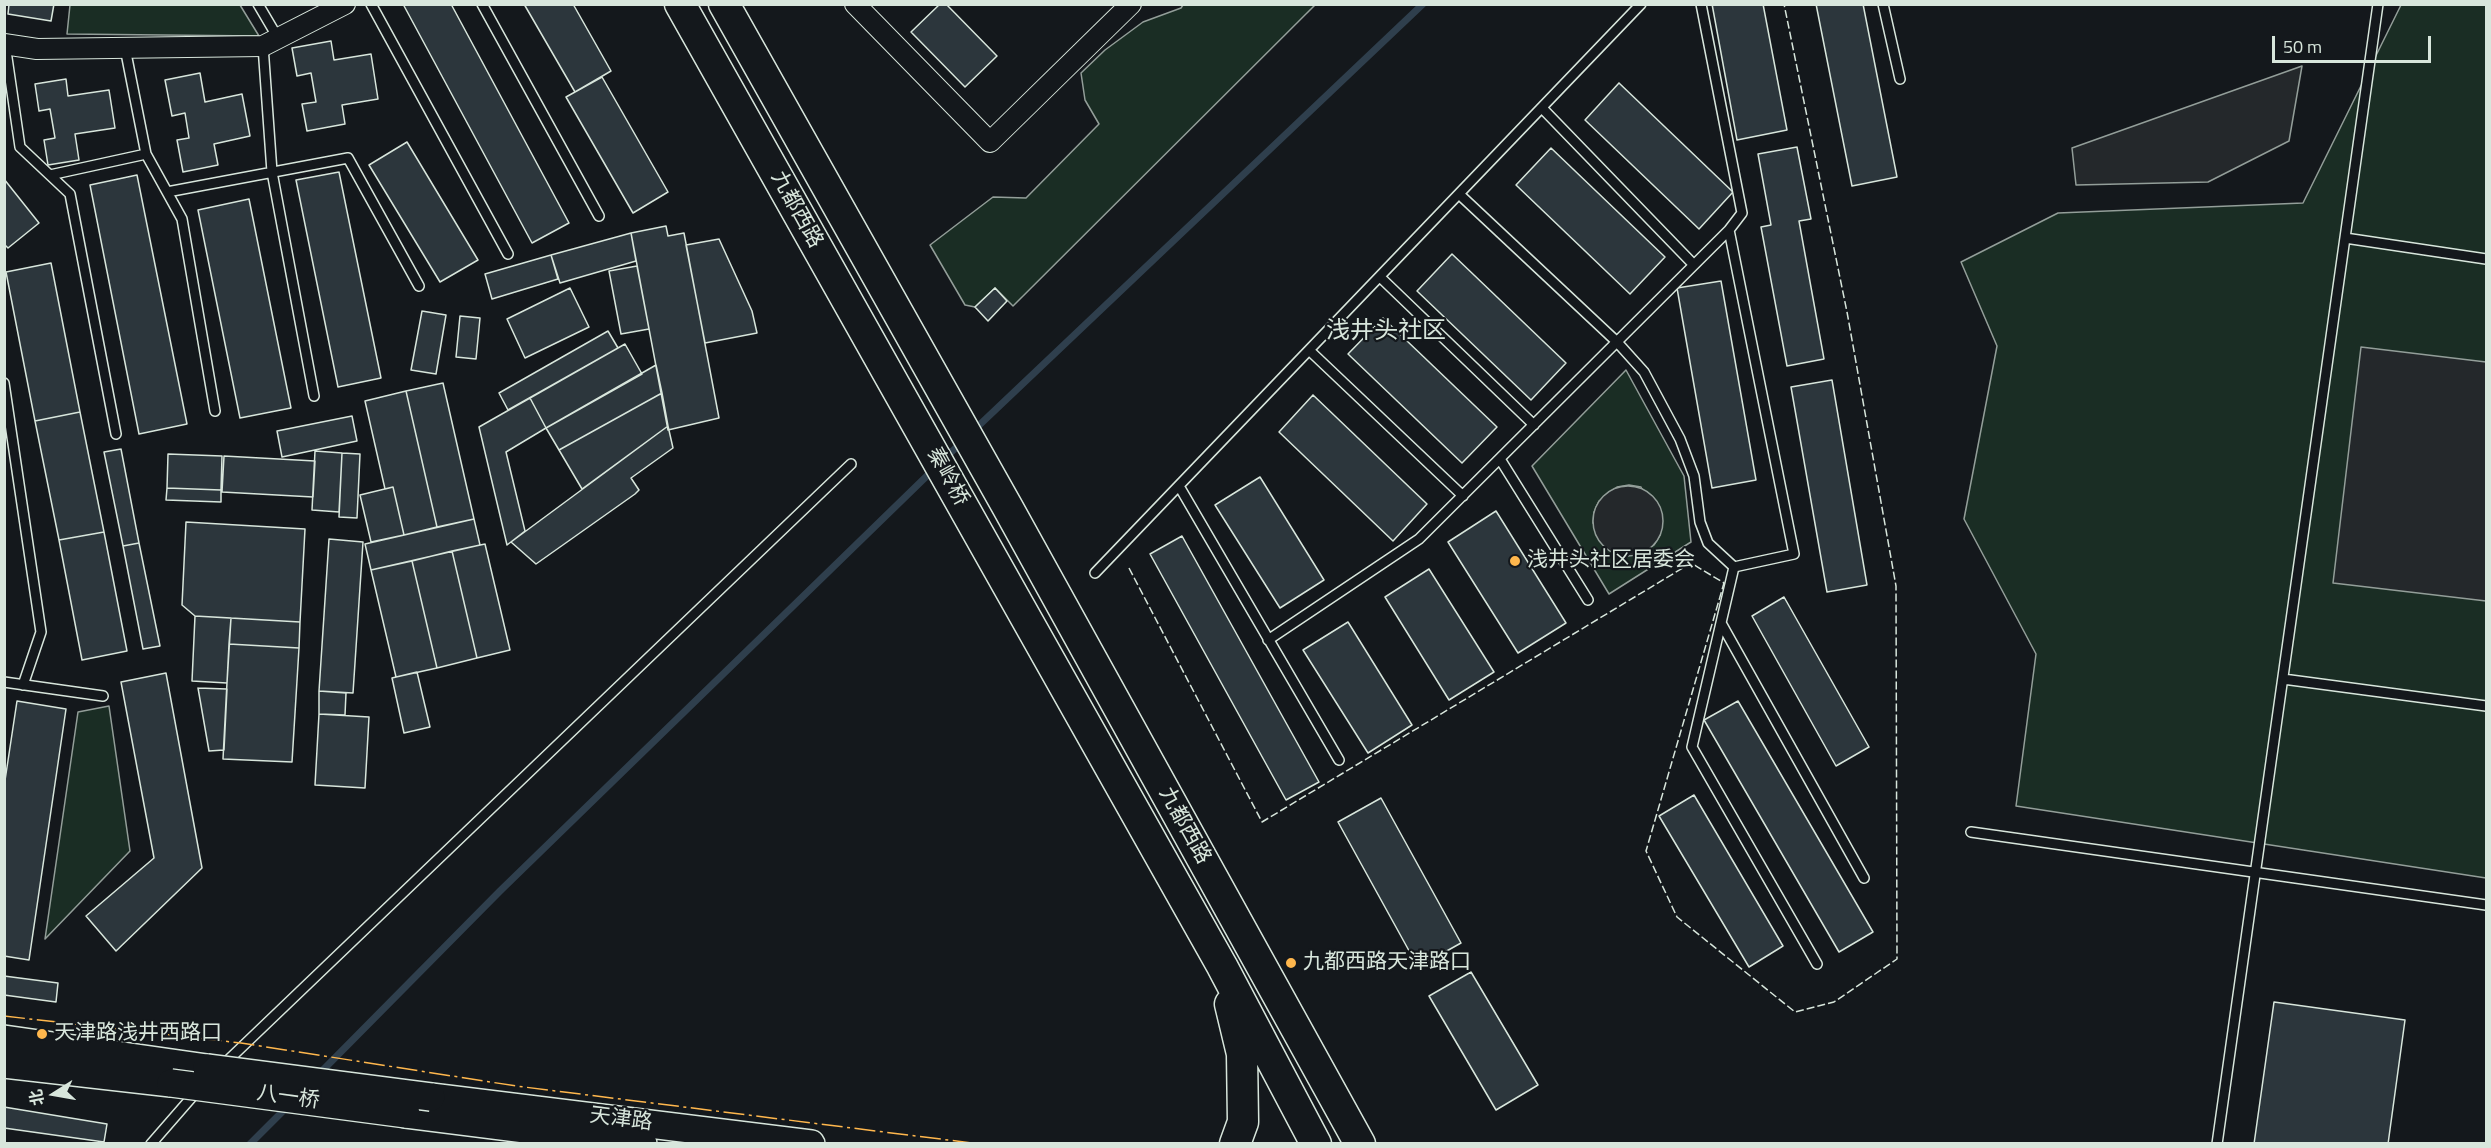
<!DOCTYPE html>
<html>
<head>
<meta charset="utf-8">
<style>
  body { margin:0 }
  #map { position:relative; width:2491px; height:1148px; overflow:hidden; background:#14181c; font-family:"Titillium Web","Noto Sans SC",sans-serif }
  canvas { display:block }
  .frame { position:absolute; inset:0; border:6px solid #d8e6dc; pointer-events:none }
  .north { position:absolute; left:24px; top:1064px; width:60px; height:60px; -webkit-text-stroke:4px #14181c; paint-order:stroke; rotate:259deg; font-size:16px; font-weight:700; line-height:24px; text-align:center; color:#d8e6dc }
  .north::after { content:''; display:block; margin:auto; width:21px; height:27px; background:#d8e6dc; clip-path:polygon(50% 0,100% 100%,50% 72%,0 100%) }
  .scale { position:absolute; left:2272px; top:36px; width:159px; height:27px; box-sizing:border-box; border:3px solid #d8e6dc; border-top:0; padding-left:8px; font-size:18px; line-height:21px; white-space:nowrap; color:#d8e6dc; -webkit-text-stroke:4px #14181c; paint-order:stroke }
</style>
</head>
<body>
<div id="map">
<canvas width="2491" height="1148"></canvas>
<div class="frame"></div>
<div class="north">北</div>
<div class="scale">50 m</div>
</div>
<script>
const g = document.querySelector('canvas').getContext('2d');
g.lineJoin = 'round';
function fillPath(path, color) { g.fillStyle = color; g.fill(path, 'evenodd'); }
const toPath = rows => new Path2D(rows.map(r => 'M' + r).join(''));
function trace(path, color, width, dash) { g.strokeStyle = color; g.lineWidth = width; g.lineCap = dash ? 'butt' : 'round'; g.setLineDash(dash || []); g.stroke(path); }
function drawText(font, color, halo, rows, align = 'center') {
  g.font = font + ' "Titillium Web","Noto Sans SC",sans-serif'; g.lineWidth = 4.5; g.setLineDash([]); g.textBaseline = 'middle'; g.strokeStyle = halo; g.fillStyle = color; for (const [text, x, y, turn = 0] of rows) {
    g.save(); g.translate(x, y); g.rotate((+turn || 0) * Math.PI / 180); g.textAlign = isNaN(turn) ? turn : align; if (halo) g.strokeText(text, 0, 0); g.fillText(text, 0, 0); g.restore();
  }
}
const green = toPath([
  [240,5,259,36,67,34,70,5,240,5],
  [1183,5,1315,5,1013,306,995,288,975,307,965,305,930,245,993,197,1026,198,1099,124,1085,100,1081,73,1105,50,1143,22,1181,8,1183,5],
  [2401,5,2486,5,2486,878,2016,806,2036,654,1964,519,1997,346,1961,262,2058,213,2303,203,2401,5],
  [1626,370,1684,476,1691,542,1609,594,1532,466,1626,370],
  [1629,485,1641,487,1660,535,1654,545,1644,552,1593,523,1594,512,1599,501,1617,487,1629,485],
  [109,706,130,851,45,939,78,712,109,706]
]);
fillPath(green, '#1a2d24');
trace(green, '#939e99', 1.5);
const parking = toPath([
  [2302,66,2289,141,2208,182,2076,185,2072,148,2302,66],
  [2361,347,2486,362,2486,601,2333,583,2361,347],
  '1593 521a35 35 0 1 1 70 0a35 35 0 1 1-70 0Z'
]);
fillPath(parking, '#24282b');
trace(parking, '#939e99', 1.5);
trace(toPath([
  [972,432,1423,4],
  [944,459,962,442],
  [317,1076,500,891,934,469],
  [250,1144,289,1105]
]), '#2f3f4d', 7);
const building = toPath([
  [9,4,54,4,51,21,8,14,9,4],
  [403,4,451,4,569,223,532,243,403,4],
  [524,4,573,4,611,71,575,92,524,4],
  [940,4,946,4,997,56,965,87,911,32,940,4],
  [1712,4,1763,4,1787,130,1737,140,1712,4],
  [1816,4,1863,4,1897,177,1852,186,1816,4],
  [331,41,334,60,371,54,378,99,342,105,345,124,307,131,302,104,316,102,311,73,297,76,292,48,331,41],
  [200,73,205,102,242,94,250,136,214,144,218,165,183,172,177,140,189,138,185,113,172,116,165,80,200,73],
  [602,77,668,192,633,213,566,97,602,77],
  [66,79,68,96,109,90,115,128,75,134,79,160,48,165,44,140,55,138,50,109,39,111,35,84,66,79],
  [1619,83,1733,192,1699,229,1585,120,1619,83],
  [407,142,478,260,440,282,369,165,407,142],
  [1797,147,1811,219,1799,221,1824,359,1787,366,1761,227,1771,225,1758,154,1797,147],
  [1551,148,1665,257,1630,294,1516,185,1551,148],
  [339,172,381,378,338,387,296,180,339,172],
  [137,175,187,424,139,434,90,185,137,175],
  [4,179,39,223,8,248,4,244,4,179],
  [249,199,291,408,240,418,198,210,249,199],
  [666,226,668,236,684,233,719,418,668,430,631,233,666,226],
  [631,233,636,261,560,283,551,255,631,233],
  [719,239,752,311,757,333,705,343,686,245,719,239],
  [1452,254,1566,363,1531,400,1417,291,1452,254],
  [551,255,558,279,492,299,485,274,551,255],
  [51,263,80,412,35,421,6,272,51,263],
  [637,266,649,329,621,334,609,271,637,266],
  [1721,281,1756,480,1712,488,1677,288,1721,281],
  [570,288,589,327,525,358,507,319,570,288],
  [995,288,1007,301,988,321,975,307,995,288],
  [422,311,446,315,436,374,411,370,422,311],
  [460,316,480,318,476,359,456,357,460,316],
  [1383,318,1497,427,1462,463,1348,354,1383,318],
  [608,331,618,348,508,410,499,393,608,331],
  [625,344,642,374,546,428,530,398,625,344],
  [656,365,662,393,559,450,546,428,656,365],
  [1832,380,1867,585,1827,592,1791,387,1832,380],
  [443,383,474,519,437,527,406,391,443,383],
  [406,391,437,527,404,535,393,487,385,489,365,401,406,391],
  [662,393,668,426,582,489,559,450,662,393],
  [1313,395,1427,504,1393,541,1279,432,1313,395],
  [530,398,546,428,506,452,525,531,507,545,479,427,530,398],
  [80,412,104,532,59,540,35,421,80,412],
  [352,416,357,441,282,457,277,431,352,416],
  [668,426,673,448,631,478,639,490,635,494,536,564,511,542,668,426],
  [121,449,139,543,123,546,104,452,121,449],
  [315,451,342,453,339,512,312,510,315,451],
  [342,453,360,454,357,518,339,517,342,453],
  [168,454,222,456,221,490,167,488,168,454],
  [224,456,315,461,313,497,222,492,224,456],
  [1260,477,1324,580,1280,608,1215,505,1260,477],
  [393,487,404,535,371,542,360,495,393,487],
  [167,488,221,490,221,502,166,500,167,488],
  [1496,511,1566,623,1518,653,1448,542,1496,511],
  [474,519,480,545,371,570,365,544,474,519],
  [186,522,305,529,300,622,195,616,182,605,186,522],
  [104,532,127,651,82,660,59,540,104,532],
  [1182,536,1319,782,1286,800,1150,554,1182,536],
  [329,539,363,542,353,693,319,691,329,539],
  [139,543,160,646,143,649,123,546,139,543],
  [485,544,510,650,477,658,452,551,485,544],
  [452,551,477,658,437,668,412,561,452,551],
  [412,561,437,668,396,677,371,570,412,561],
  [1429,569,1494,672,1449,700,1385,597,1429,569],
  [1784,597,1869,747,1836,766,1752,616,1784,597],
  [195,616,231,618,227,683,192,681,195,616],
  [231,618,300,622,299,648,229,644,231,618],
  [1348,622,1412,725,1368,753,1303,650,1348,622],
  [229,644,299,648,292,762,223,759,229,644],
  [417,672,430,727,404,733,392,678,417,672],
  [166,673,202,868,116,951,86,916,154,858,121,682,166,673],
  [198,688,227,689,224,750,209,751,198,688],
  [319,691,346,693,345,715,319,714,319,691],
  [17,701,66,709,29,960,4,956,4,787,17,701],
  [1738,701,1873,932,1839,952,1704,720,1738,701],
  [319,714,369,717,365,788,315,785,319,714],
  [1694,795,1783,946,1749,967,1659,816,1694,795],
  [1381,798,1461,943,1418,967,1338,822,1381,798],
  [1471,972,1538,1085,1496,1110,1429,996,1471,972],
  [4,976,58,983,56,1002,4,995,4,976],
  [2274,1002,2405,1020,2388,1144,2254,1144,2274,1002],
  [4,1107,107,1124,104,1142,4,1128,4,1107]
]);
fillPath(building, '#2c363c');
trace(building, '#d8e6dc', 1.5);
const service = toPath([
  [258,4,278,38],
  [371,4,508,254],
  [482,4,599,216],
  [1701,4,1742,213,1729,230],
  [1883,4,1900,79],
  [5,44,20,147,70,194,116,434],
  [263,46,272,172,314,396],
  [125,48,146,154,182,219,215,411],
  [1542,108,1694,265],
  [50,175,146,154],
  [167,192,348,158,419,286],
  [1459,194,1617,342,1644,372,1680,439,1694,476,1700,522,1708,543,1734,567],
  [2345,238,2486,259],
  [1380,277,1534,425],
  [1309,350,1463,496],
  [4,383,41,632,23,685],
  [1500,459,1588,600],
  [1179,486,1339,760],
  [1095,573,1641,4],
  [1721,623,1864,878],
  [1268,640,1419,539,1729,230,1794,554,1734,567,1692,747,1817,964],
  [2283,679,2486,706],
  [4,682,103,696],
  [1971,832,2486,905],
  [222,1066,851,464],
  [151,1144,198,1090],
  [2217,1144,2378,4]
]);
const minor = toPath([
  [855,4,990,142,1131,4],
  [4,44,37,49,263,46,345,4]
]);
const secondary = toPath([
  [4,1039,207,1068],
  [4,1064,171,1083],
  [431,1097,811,1144],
  [406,1114,643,1144]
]);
const primary = toPath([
  [680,4,1222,966,1316,1144],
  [724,4,1008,508,1360,1144],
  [1230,1004,1242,1054,1243,1122,1235,1144]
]);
trace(service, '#d8e6dc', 12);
trace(minor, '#d8e6dc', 22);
trace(secondary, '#d8e6dc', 30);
trace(primary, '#d8e6dc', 33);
trace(service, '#14181c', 9);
trace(minor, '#14181c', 20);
trace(secondary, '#14181c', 27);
trace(primary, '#14181c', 30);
const secondaryBridge = toPath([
  [207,1068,431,1097],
  [171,1083,406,1114]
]);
trace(secondaryBridge, '#d8e6dc', 30, []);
trace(secondaryBridge, '#14181c', 27);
trace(toPath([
  [1129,568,1262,822,1691,563,1724,583,1646,851,1677,917,1795,1012,1834,1002,1897,959,1896,586,1847,312,1784,4]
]), '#d8e6dc', 1.5, [8, 3]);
trace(toPath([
  [4,1016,241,1043,516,1086,980,1144]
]), '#ffb74d', 1.5, [21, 4.5, 3, 4.5]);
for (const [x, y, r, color] of [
  [1515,561,6,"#ffb74d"],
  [1291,963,6,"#ffb74d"],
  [42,1034,6,"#ffb74d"]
]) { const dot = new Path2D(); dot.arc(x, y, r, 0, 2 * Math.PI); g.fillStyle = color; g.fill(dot); trace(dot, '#14181c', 2); }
drawText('21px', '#d8e6dc', '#14181c', [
  ["九都西路",796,210,61],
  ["秦岭桥",947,477,61],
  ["九都西路",1184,826,61],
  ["八一桥",288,1098,8],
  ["天津路",621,1120,7]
]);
drawText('21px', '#d8e6dc', '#14181c', [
  ["浅井头社区居委会",1527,561],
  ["九都西路天津路口",1303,963],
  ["天津路浅井西路口",54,1034]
], 'left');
drawText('24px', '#d8e6dc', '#14181c', [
  ["浅井头社区",1386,332]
]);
</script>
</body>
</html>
